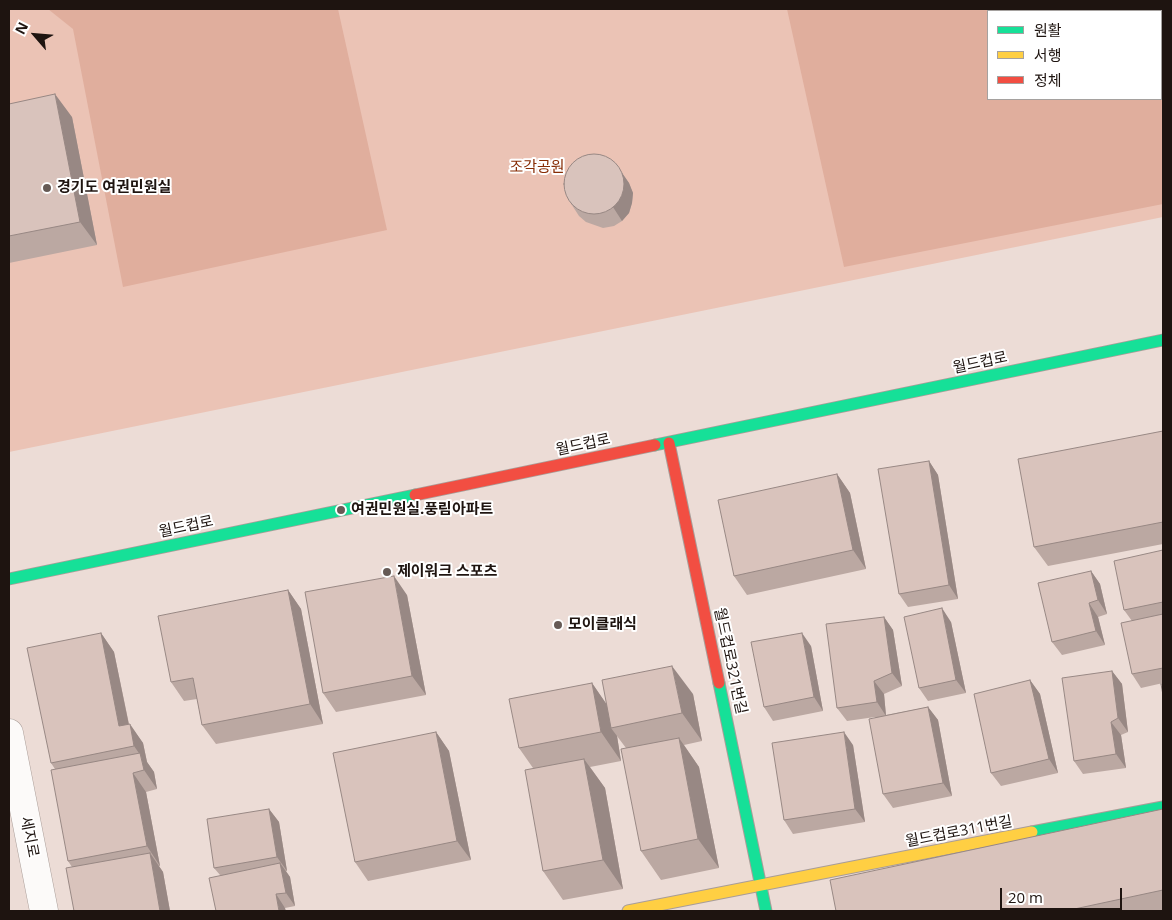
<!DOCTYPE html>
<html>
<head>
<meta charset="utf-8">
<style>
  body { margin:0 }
  #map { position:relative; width:1172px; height:920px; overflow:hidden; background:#ecdcd6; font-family:"Open Sans","Noto Sans KR",sans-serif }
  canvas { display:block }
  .frame { position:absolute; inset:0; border:10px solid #1e1410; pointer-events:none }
  .legend { position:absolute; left:987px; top:10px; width:175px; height:90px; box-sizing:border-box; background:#fff; border:1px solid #a5a19f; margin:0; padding:6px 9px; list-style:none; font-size:15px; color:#1e1410 }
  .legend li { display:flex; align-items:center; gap:10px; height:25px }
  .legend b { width:25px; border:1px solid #a5a19f }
  .north { position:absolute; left:10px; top:10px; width:50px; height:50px; -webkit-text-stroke:4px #fff; paint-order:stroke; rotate:297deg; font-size:14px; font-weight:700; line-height:20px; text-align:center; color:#1e1410 }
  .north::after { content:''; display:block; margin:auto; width:18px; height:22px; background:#1e1410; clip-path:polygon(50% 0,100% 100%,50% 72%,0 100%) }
  .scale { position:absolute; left:1000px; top:888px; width:122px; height:22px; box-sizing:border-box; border:2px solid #1e1410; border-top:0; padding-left:6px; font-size:15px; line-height:18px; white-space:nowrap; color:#1e1410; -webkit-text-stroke:4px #fff; paint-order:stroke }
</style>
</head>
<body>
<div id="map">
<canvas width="1172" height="920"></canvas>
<div class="frame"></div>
<ul class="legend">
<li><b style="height:6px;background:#16e098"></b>원활</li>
<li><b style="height:6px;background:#ffcf43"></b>서행</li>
<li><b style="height:6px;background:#f24e42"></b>정체</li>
</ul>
<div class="north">N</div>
<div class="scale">20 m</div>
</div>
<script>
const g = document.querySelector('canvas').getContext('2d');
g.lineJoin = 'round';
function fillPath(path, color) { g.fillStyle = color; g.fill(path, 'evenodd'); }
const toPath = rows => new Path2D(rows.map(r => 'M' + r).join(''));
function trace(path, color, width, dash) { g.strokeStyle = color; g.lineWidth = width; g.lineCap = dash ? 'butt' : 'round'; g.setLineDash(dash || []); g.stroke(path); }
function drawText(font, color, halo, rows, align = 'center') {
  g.font = font + ' "Open Sans","Noto Sans KR",sans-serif'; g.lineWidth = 4; g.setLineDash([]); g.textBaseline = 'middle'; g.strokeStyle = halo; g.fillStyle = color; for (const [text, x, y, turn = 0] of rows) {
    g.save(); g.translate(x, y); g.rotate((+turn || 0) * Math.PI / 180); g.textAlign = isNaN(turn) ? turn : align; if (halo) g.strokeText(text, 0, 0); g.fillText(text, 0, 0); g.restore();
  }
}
fillPath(toPath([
  [9,9,1163,9,1163,217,9,452],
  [988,11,1161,11,1161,99,988,99]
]), '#ebc3b5');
fillPath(toPath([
  [48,9,338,9,387,230,123,287,73,29],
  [787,9,1163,9,1163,204,844,267],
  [988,11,1161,11,1161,99,988,99]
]), '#e0ae9d');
const street = toPath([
  [9,733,44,911]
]);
const fast = toPath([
  [655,445,1163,340],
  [9,579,415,495],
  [719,683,766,911],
  [1032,832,1163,807]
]);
const slow = toPath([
  [628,911,1032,832]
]);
const jam = toPath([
  [669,443,719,683],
  [415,495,655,445]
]);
trace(street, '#a99d98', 29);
trace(fast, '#a99d98', 13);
trace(slow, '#a99d98', 13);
trace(jam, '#a99d98', 13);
trace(street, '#fcfaf9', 28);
trace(fast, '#16e098', 11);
trace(slow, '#ffcf43', 11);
trace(jam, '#f24e42', 11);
fillPath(toPath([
  [9,104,72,117,97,245,9,263],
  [620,170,629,183,633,193,632,203,629,213,622,221,614,226,603,228,586,222,579,216,570,202],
  [1163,431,1163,544,1048,566,1034,547],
  [929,461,938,475,958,599,908,607,899,594],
  [837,474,850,493,866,569,747,595,734,576],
  [1163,550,1163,683,1141,688,1132,674,1132,621,1124,610],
  [1091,571,1100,584,1107,614,1098,617,1105,645,1062,655,1052,642],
  [288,590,301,609,323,724,216,744,202,725,197,699,184,701,171,682],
  [407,595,426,695,336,712,323,693],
  [884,617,893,630,902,686,884,694,886,715,928,707,938,720,952,796,893,808,883,794,875,717,847,721,837,708],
  [951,622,966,693,928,701,919,688],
  [101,633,114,652,129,724,143,743,147,762,154,772,157,789,146,792,160,866,159,866,163,872,170,911,74,911,72,867,68,861,55,769,51,763],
  [811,646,823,711,773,721,764,707],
  [1112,671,1122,684,1128,732,1121,735,1126,768,1083,774,1074,761],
  [1030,680,1040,694,1058,773,1001,786,991,773],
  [592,683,606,704,693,694,702,741,684,745,699,767,719,868,661,880,641,851,626,748,617,736,621,761,590,767,605,788,623,889,563,900,543,871,533,768,519,748],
  [436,732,449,751,471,860,368,881,355,862],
  [853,745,865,822,793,834,784,820],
  [269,809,279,822,287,871,286,871,290,877,295,906,285,908,220,875,214,868],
  [1163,809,1163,911,836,911]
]), '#bba8a2');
fillPath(toPath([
  [55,94,72,117,97,245,80,222],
  [620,170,629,183,633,193,632,203,629,213,622,221,613,207],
  [929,461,938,475,958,599,949,585],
  [837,474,850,493,866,569,853,550],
  [1091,571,1100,584,1107,614,1098,600],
  [394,576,407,595,426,695,412,676],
  [288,590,301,609,323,724,310,704],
  [1089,603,1098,617,1105,645,1096,631],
  [942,608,951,622,966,693,956,680],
  [884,617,893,630,902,686,892,673],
  [101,633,114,652,133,745,119,726],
  [802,633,811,646,823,711,814,697],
  [672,666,693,694,702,741,682,713],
  [1112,671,1122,684,1128,732,1118,718],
  [1030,680,1040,694,1058,773,1049,759],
  [874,681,884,694,886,716,877,702],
  [592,683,612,712,611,728,617,736,621,761,601,732],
  [928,707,938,720,952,796,943,783],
  [1111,722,1121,735,1126,768,1116,754],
  [130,724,143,743,147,762,154,772,157,789,144,770,141,756,134,746],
  [436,732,449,751,471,860,457,841],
  [844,732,853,745,865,822,855,809],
  [679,738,699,767,719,868,698,839],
  [584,759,605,788,623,889,603,860],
  [133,773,146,792,160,866,147,846],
  [269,809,279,822,287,871,277,857],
  [150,853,163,872,170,911,160,911],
  [280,863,290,877,295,906,286,893],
  [276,894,285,908,286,911,279,911]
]), '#988884');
const building = toPath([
  [55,94,80,222,9,236,9,104,55,94],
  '564 184a30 30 0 1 1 60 0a30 30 0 1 1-60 0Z',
  [1163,431,1163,522,1034,547,1018,459,1163,431],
  [929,461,949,585,899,594,878,469,929,461],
  [837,474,853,550,734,576,718,500,837,474],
  [1163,550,1163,602,1124,610,1114,561,1163,550],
  [1091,571,1098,600,1089,603,1096,631,1052,642,1038,583,1091,571],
  [394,576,412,676,323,693,305,592,394,576],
  [288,590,310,704,202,725,193,678,171,682,158,616,288,590],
  [942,608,956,680,919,688,904,617,942,608],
  [1163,614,1163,668,1132,674,1121,623,1163,614],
  [884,617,892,673,874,681,877,702,837,708,826,624,884,617],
  [101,633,119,726,130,724,134,746,51,763,27,648,101,633],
  [802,633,814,697,764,707,751,642,802,633],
  [672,666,682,713,611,728,602,680,672,666],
  [1112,671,1118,718,1111,722,1116,754,1074,761,1062,678,1112,671],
  [1030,680,1049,759,991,773,974,694,1030,680],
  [592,683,601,732,519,748,509,699,592,683],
  [1161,684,1163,684,1163,695,1161,684],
  [928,707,943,783,883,794,869,719,928,707],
  [436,732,457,841,355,862,333,753,436,732],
  [844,732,855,809,784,820,772,743,844,732],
  [679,738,698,839,641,851,621,749,679,738],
  [140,753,144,770,133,773,147,846,68,861,51,770,140,753],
  [584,759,603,860,543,871,525,770,584,759],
  [269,809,277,857,214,868,207,819,269,809],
  [1163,809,1163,890,1065,911,836,911,830,880,1163,809],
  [150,853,160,911,74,911,66,868,150,853],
  [280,863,286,893,276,894,279,911,216,911,209,878,280,863]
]);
fillPath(building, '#d9c3bc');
trace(building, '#988884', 1);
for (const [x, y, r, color] of [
  [47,188,5,"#665a55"],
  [341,510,5,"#665a55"],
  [387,572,5,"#665a55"],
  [558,625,5,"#665a55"]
]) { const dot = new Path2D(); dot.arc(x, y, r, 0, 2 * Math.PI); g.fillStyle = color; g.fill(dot); trace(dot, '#fff', 2); }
drawText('15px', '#872c05', '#fff', [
  ["조각공원",537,168]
]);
drawText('bold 15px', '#1e1410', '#fff', [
  ["경기도 여권민원실",57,188],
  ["여권민원실.풍림아파트",351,510],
  ["제이워크 스포츠",397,572],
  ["모이클래식",568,625]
], 'left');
drawText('15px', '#1e1410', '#fff', [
  ["월드컵로",980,363,-12],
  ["월드컵로",583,445,-12],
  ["월드컵로",186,527,-12],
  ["월드컵로321번길",730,661,78],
  ["월드컵로311번길",959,832,-11],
  ["세지로",29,837,79]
]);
</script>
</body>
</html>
